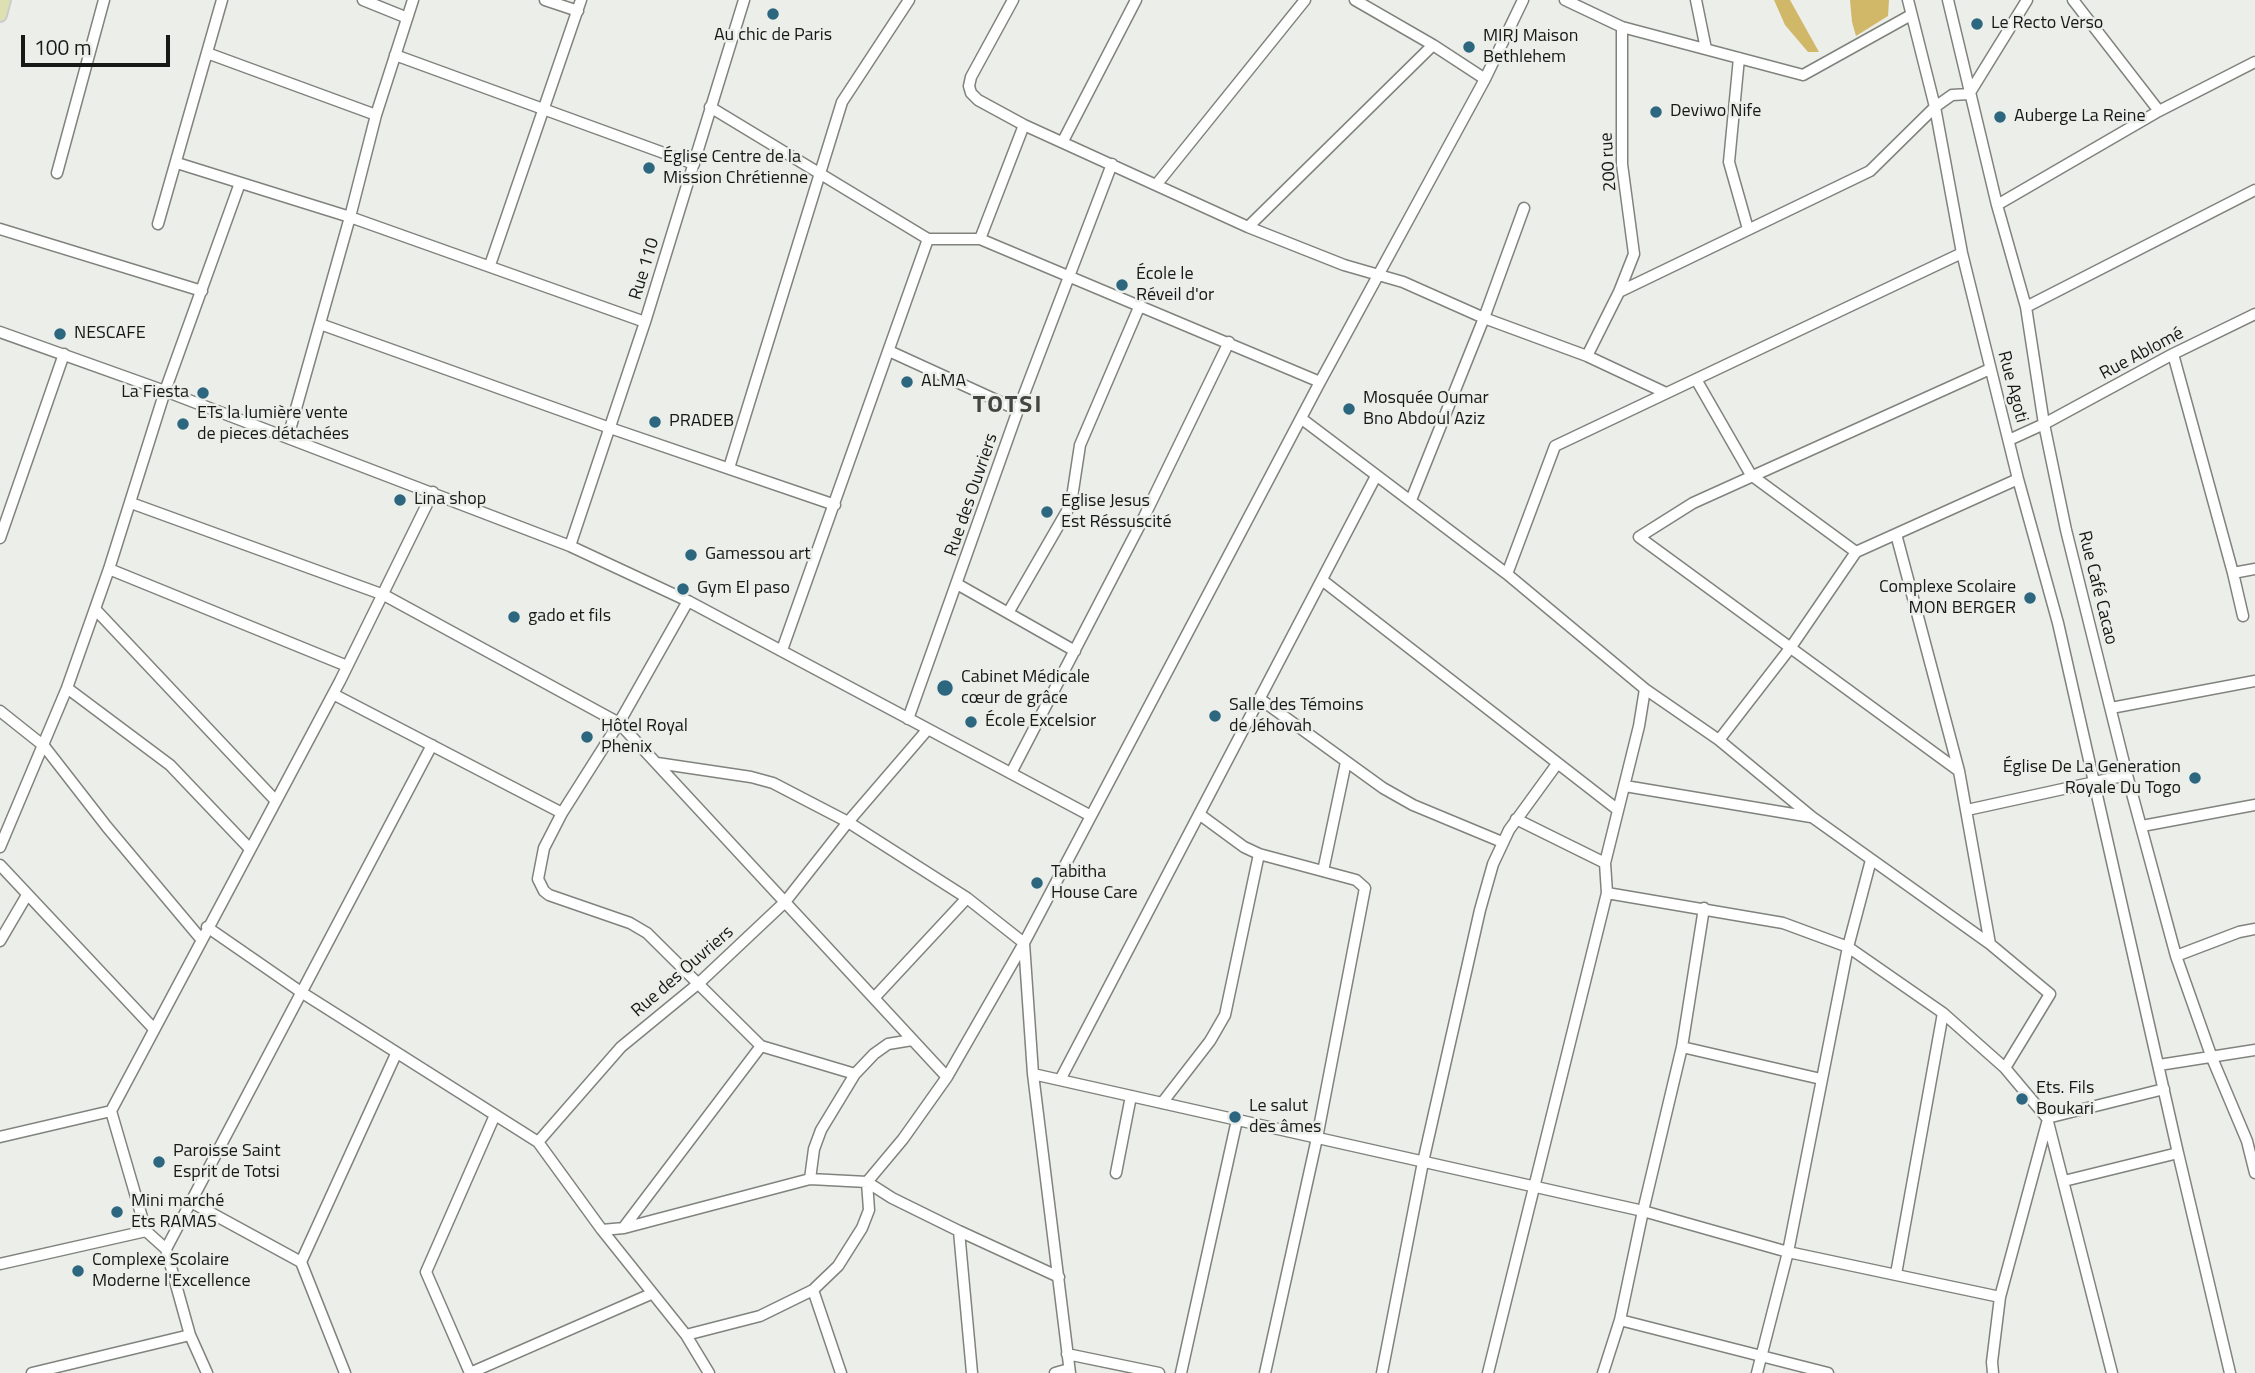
<!DOCTYPE html>
<html>
<head>
<meta charset="utf-8">
<style>
  body { margin:0 }
  #map { position:relative; width:2255px; height:1373px; overflow:hidden; background:#ecefe9; font-family:"Titillium Web",sans-serif }
  canvas { display:block }
  .scale { position:absolute; left:21px; top:35px; width:149px; height:32px; box-sizing:border-box; border:4px solid #171916; border-top:0; padding-left:9px; font-size:21px; line-height:24px; white-space:nowrap; color:#171916; -webkit-text-stroke:5px #ecefe9; paint-order:stroke }
</style>
</head>
<body>
<div id="map">
<canvas width="2255" height="1373"></canvas>
<div class="scale">100 m</div>
</div>
<script>
const g = document.querySelector('canvas').getContext('2d');
g.lineJoin = 'round';
function fillPath(path, color) { g.fillStyle = color; g.fill(path, 'evenodd'); }
const toPath = rows => new Path2D(rows.map(r => 'M' + r).join(''));
function trace(path, color, width, dash) { g.strokeStyle = color; g.lineWidth = width; g.lineCap = dash ? 'butt' : 'round'; g.setLineDash(dash || []); g.stroke(path); }
function drawText(font, color, halo, rows, align = 'center') {
  g.font = font + ' "Titillium Web",sans-serif'; g.lineWidth = 5; g.setLineDash([]); g.textBaseline = 'middle'; g.strokeStyle = halo; g.fillStyle = color; for (const [text, x, y, turn = 0] of rows) {
    g.save(); g.translate(x, y); g.rotate((+turn || 0) * Math.PI / 180); g.textAlign = isNaN(turn) ? turn : align; if (halo) g.strokeText(text, 0, 0); g.fillText(text, 0, 0); g.restore();
  }
}
fillPath(toPath([
  [1774,0,1790,0,1819,52,1808,52,1785,25],
  [1850,0,1889,0,1888,16,1856,36,1852,22]
]), '#d1b768');
const minor = toPath([
  [363,0,405,17],
  [545,0,578,11],
  [1013,0,971,77,969,86,971,93,978,100,1024,125,1248,227,1344,265,1403,282,1484,318,1587,356,1666,393],
  [1355,0,1433,45,1485,79],
  [1565,0,1622,27,1803,75,1911,15],
  [1696,0,1706,49],
  [1908,0,1935,107,1962,253,2018,479,2058,623,2178,1153],
  [1948,0,1997,205,2026,307,2044,424,2066,530,2127,775,2176,956,2212,1058,2247,1141,2255,1173],
  [2073,0,2159,111],
  [207,53,376,115],
  [395,55,694,164],
  [1739,58,1729,162,1748,229],
  [1969,94,2027,0],
  [710,107,928,239,980,239,1320,382],
  [1063,141,1136,0],
  [177,163,350,217,645,322],
  [57,173,104,0],
  [1156,185,1305,0],
  [1997,205,2159,111,2255,62],
  [158,224,222,0],
  [1248,227,1433,45],
  [0,229,202,291],
  [980,239,1024,125],
  [490,265,581,0],
  [1619,292,1870,171,1935,107,1952,95,1969,94],
  [2026,307,2255,190],
  [320,324,610,428,835,505],
  [0,332,165,391,570,546,688,601,1091,816],
  [889,351,1018,410],
  [2173,354,2233,573,2243,616],
  [1587,356,1619,292,1634,254,1622,164,1622,27],
  [1697,381,1751,475,1856,552],
  [1302,419,1507,574,1645,689,1719,740,1812,817,1990,944,2050,994,2005,1068],
  [288,437,350,217,376,115,413,0],
  [2009,440,2044,424,2173,354,2255,314],
  [729,468,842,102,909,0],
  [1411,500,1484,318,1524,208],
  [131,503,384,595,619,723,947,1077],
  [1896,534,1959,771,1990,944],
  [0,538,64,354],
  [570,546,645,322,744,0],
  [109,569,347,666],
  [2233,573,2255,569],
  [1507,574,1555,446,1962,253],
  [1322,580,1618,810],
  [957,584,1075,651],
  [688,601,619,723,562,813,544,848,538,879,544,891,549,895,630,923,647,933,761,1046],
  [95,609,276,801],
  [1008,613,1071,504,1080,445,1140,305],
  [782,650,928,239],
  [67,688,170,765,250,849],
  [333,694,562,813],
  [1260,699,1383,788,1413,805,1502,842],
  [2111,708,2255,681],
  [0,711,44,746,107,827,201,939],
  [908,719,1018,410,1112,164],
  [1719,740,1791,647,1856,552,2018,479],
  [657,763,751,777,773,783,848,822,967,898,1024,943,1033,1074,1070,1373],
  [1959,771,1639,537,1693,503,1990,369],
  [1011,773,1144,517,1229,342],
  [1625,786,1811,817],
  [1967,810,2127,775],
  [1199,814,1244,847,1259,854,1356,880,1365,888,1317,1138,1265,1373],
  [1516,819,1605,863],
  [2142,826,2255,805],
  [0,847,67,688,109,569,165,391,240,183],
  [0,865,154,1029],
  [1323,871,1346,762],
  [1607,893,1783,923,1848,947,1943,1013,2005,1068,2047,1118,2112,1373],
  [207,927,301,992,538,1142,602,1230,686,1335,709,1373],
  [0,941,27,895],
  [2176,956,2239,932,2255,929],
  [874,998,967,898],
  [1682,1047,1821,1079],
  [2159,1065,2255,1050],
  [1033,1074,1643,1211,1788,1252,2000,1297],
  [1060,1080,1376,476],
  [1162,1103,1210,1041,1225,1015,1259,854],
  [2047,1118,2164,1089],
  [0,1137,111,1111],
  [538,1142,621,1047,699,983,785,902,848,822,928,729],
  [1116,1173,1131,1096],
  [810,1179,814,1149,821,1130,855,1074,874,1054,888,1044,912,1040],
  [2064,1181,2178,1153,2230,1373],
  [191,1202,301,1262,345,1373],
  [624,1227,761,1046,855,1074],
  [602,1230,624,1228,810,1179,867,1182,869,1210,862,1228,838,1266,813,1290,760,1316,686,1335],
  [959,1231,972,1373],
  [166,1249,432,745],
  [301,1262,396,1054],
  [0,1264,146,1231],
  [1896,1274,1943,1013],
  [1059,1277,959,1231,892,1198,867,1182,903,1139,947,1077,1024,943,1320,382,1485,79,1523,0],
  [813,1290,841,1373],
  [1620,1320,1828,1373],
  [1067,1354,1159,1373],
  [32,1373,190,1335],
  [207,1373,190,1335,166,1249,146,1231,111,1111,340,681,433,492],
  [470,1373,426,1272,495,1115],
  [470,1373,651,1294],
  [1055,1373,1069,1369],
  [1181,1373,1237,1120],
  [1382,1373,1423,1162,1480,910,1493,864,1509,830,1557,764],
  [1488,1373,1607,893,1605,863,1639,726,1645,689],
  [1603,1373,1620,1320,1643,1211,1682,1047,1704,908],
  [1757,1373,1788,1252,1848,947,1871,860],
  [1993,1373,1992,1362,2000,1297,2047,1123]
]);
const major = toPath([
  [0,15,4,0]
]);
trace(minor, '#80837d', 13);
trace(major, '#ccc', 16);
trace(minor, '#fff', 10);
trace(major, '#dde0b0', 12);
for (const [x, y, r, color] of [
  [773,14,7,"#2c667f"],
  [1977,24,7,"#2c667f"],
  [1469,47,7,"#2c667f"],
  [1656,112,7,"#2c667f"],
  [2000,117,7,"#2c667f"],
  [649,168,7,"#2c667f"],
  [1122,285,7,"#2c667f"],
  [60,334,7,"#2c667f"],
  [907,382,7,"#2c667f"],
  [203,393,7,"#2c667f"],
  [1349,409,7,"#2c667f"],
  [655,422,7,"#2c667f"],
  [183,424,7,"#2c667f"],
  [400,500,7,"#2c667f"],
  [1047,512,7,"#2c667f"],
  [691,555,7,"#2c667f"],
  [683,589,7,"#2c667f"],
  [2030,598,7,"#2c667f"],
  [514,617,7,"#2c667f"],
  [945,688,9,"#2c667f"],
  [1215,716,7,"#2c667f"],
  [971,722,7,"#2c667f"],
  [587,737,7,"#2c667f"],
  [2195,778,7,"#2c667f"],
  [1037,883,7,"#2c667f"],
  [2022,1099,7,"#2c667f"],
  [1235,1117,7,"#2c667f"],
  [159,1162,7,"#2c667f"],
  [117,1212,7,"#2c667f"],
  [78,1271,7,"#2c667f"]
]) { const dot = new Path2D(); dot.arc(x, y, r, 0, 2 * Math.PI); g.fillStyle = color; g.fill(dot); trace(dot, '#ecefe9', 2.5); }
drawText('18px', '#171916', '#ecefe9', [
  ["Le Recto Verso",1991,24],
  ["Au chic de Paris",773,36,"center"],
  ["MIRJ Maison",1483,37],
  ["Bethlehem",1483,58],
  ["Deviwo Nife",1670,112],
  ["Auberge La Reine",2014,117],
  ["Église Centre de la",663,158],
  ["Mission Chrétienne",663,179],
  ["École le",1136,275],
  ["Réveil d'or",1136,296],
  ["NESCAFE",74,334],
  ["ALMA",921,382],
  ["La Fiesta",189,393,"right"],
  ["Mosquée Oumar",1363,399],
  ["Bno Abdoul Aziz",1363,420],
  ["ETs la lumière vente",197,414],
  ["de pieces détachées",197,435],
  ["PRADEB",669,422],
  ["Lina shop",414,500],
  ["Eglise Jesus",1061,502],
  ["Est Réssuscité",1061,523],
  ["Gamessou art",705,555],
  ["Complexe Scolaire",2016,588,"right"],
  ["MON BERGER",2016,609,"right"],
  ["Gym El paso",697,589],
  ["gado et fils",528,617],
  ["Cabinet Médicale",961,678],
  ["cœur de grâce",961,699],
  ["Salle des Témoins",1229,706],
  ["de Jéhovah",1229,727],
  ["École Excelsior",985,722],
  ["Hôtel Royal",601,727],
  ["Phenix",601,748],
  ["Église De La Generation",2181,768,"right"],
  ["Royale Du Togo",2181,789,"right"],
  ["Tabitha",1051,873],
  ["House Care",1051,894],
  ["Ets. Fils",2036,1089],
  ["Boukari",2036,1110],
  ["Le salut",1249,1107],
  ["des âmes",1249,1128],
  ["Paroisse Saint",173,1152],
  ["Esprit de Totsi",173,1173],
  ["Mini marché",131,1202],
  ["Ets RAMAS",131,1223],
  ["Complexe Scolaire",92,1261],
  ["Moderne l'Excellence",92,1282]
], 'left');
drawText('18px', '#171916', '#ecefe9', [
  ["200 rue",1609,162,-94],
  ["Rue 110",645,269,-73],
  ["Rue Ablomé",2142,354,-28],
  ["Rue Agoti",2012,387,75],
  ["Rue des Ouvriers",972,495,-71],
  ["Rue Café Cacao",2097,588,76],
  ["Rue des Ouvriers",683,972,-41]
]);
g.letterSpacing = '2px';
drawText('bold 24px', '#424540', '#ecefe9', [
  ["TOTSI",1008,406]
]);
g.letterSpacing = '0px';
</script>
</body>
</html>
